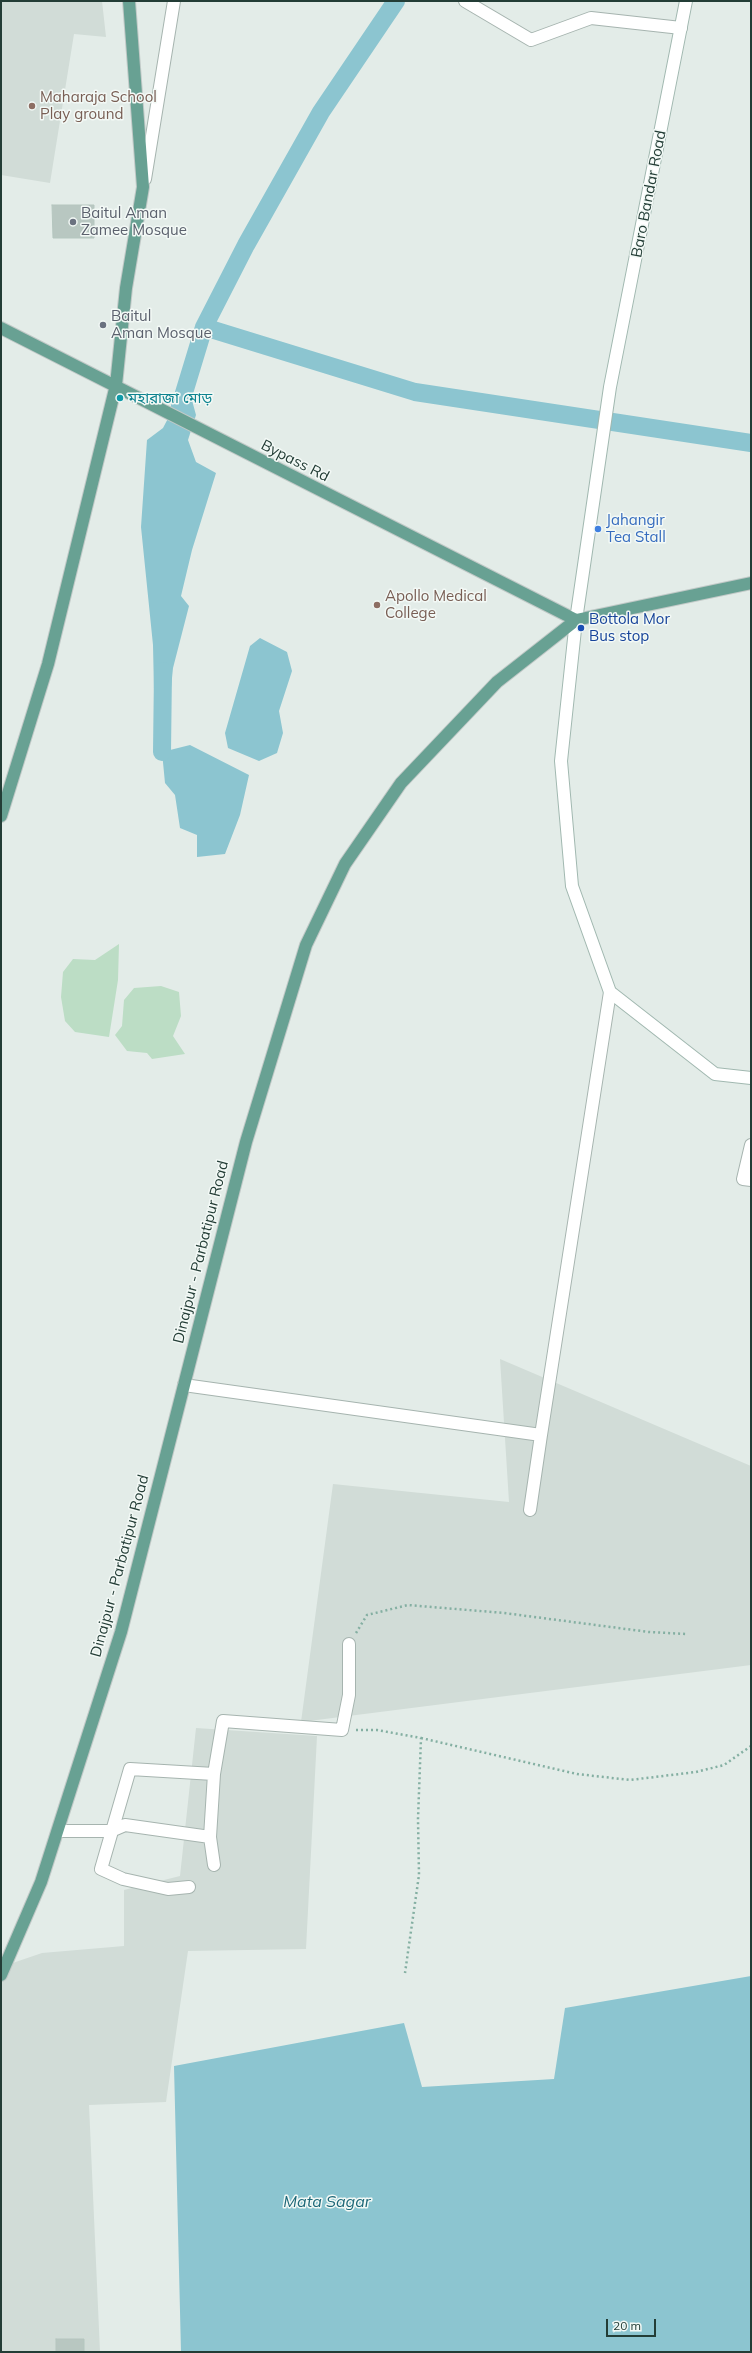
<!DOCTYPE html>
<html>
<head>
<meta charset="utf-8">
<style>
  body { margin:0 }
  #map { position:relative; width:752px; height:2353px; overflow:hidden; background:#e3ece8; font-family:Mulish,sans-serif }
  canvas { display:block }
  .frame { position:absolute; inset:0; border:2px solid #233d36; pointer-events:none }
  .scale { position:absolute; left:606px; top:2319px; width:50px; height:18px; box-sizing:border-box; border:2px solid #233d36; border-top:0; padding-left:5px; font-size:12px; line-height:14px; white-space:nowrap; color:#233d36; -webkit-text-stroke:3px #f3f9f6; paint-order:stroke }
</style>
</head>
<body>
<div id="map">
<canvas width="752" height="2353"></canvas>
<div class="frame"></div>
<div class="scale">20 m</div>
</div>
<script>
const g = document.querySelector('canvas').getContext('2d');
g.lineJoin = 'round';
function fillPath(path, color) { g.fillStyle = color; g.fill(path, 'evenodd'); }
const toPath = rows => new Path2D(rows.map(r => 'M' + r).join(''));
function trace(path, color, width, dash) { g.strokeStyle = color; g.lineWidth = width; g.lineCap = dash ? 'butt' : 'round'; g.setLineDash(dash || []); g.stroke(path); }
function drawText(font, color, halo, rows, align = 'center') {
  g.font = font + ' Mulish,"Noto Sans Bengali",sans-serif'; g.lineWidth = 3; g.setLineDash([]); g.textBaseline = 'middle'; g.strokeStyle = halo; g.fillStyle = color; for (const [text, x, y, turn = 0] of rows) {
    g.save(); g.translate(x, y); g.rotate((+turn || 0) * Math.PI / 180); g.textAlign = isNaN(turn) ? turn : align; if (halo) g.strokeText(text, 0, 0); g.fillText(text, 0, 0); g.restore();
  }
}
fillPath(toPath([
  [1,1,102,1,106,37,74,34,50,183,1,175],
  [500,1359,751,1466,751,1665,301,1722,333,1484,509,1502],
  [196,1728,317,1736,306,1949,188,1951,166,2102,89,2105,100,2352,1,2352,1,1967,42,1953,124,1946,124,1890,180,1876]
]), '#d1dcd7');
fillPath(toPath([
  [119,944,118,980,109,1037,75,1032,65,1021,61,997,63,972,73,959,95,960],
  [161,986,179,992,181,1016,173,1036,185,1054,152,1059,147,1053,127,1051,115,1035,122,1026,124,1000,134,988]
]), '#bcddc5');
fillPath(toPath([
  [187,382,196,415,188,440,196,462,216,473,192,550,181,596,189,606,173,668,170,698,154,691,153,645,141,527,147,440,163,428],
  [260,638,287,652,292,671,279,711,283,733,277,753,259,761,228,748,225,733,250,646],
  [190,745,249,775,240,815,225,854,197,857,197,835,180,828,175,795,165,783,162,752],
  [751,1976,751,2352,181,2352,174,2066,404,2023,422,2087,554,2079,565,2008]
]), '#8cc5d0');
trace(toPath([
  [204,327,415,392,751,443],
  [180,406,204,327,246,245,321,112,396,1],
  [162,752,163,671]
]), '#8cc5d0', 18);
const building = toPath([
  [52,205,94,205,94,238,53,238,52,205],
  [56,2339,84,2339,84,2352,56,2352,56,2339]
]);
fillPath(building, '#b8c7c1');
trace(building, '#b5c6bf', 1);
const street = toPath([
  [465,1,531,40,591,18,681,28],
  [145,179,174,1],
  [751,1145,743,1179,751,1180],
  [184,1385,541,1435,610,992],
  [530,1510,541,1435],
  [58,1831,111,1831,125,1825,210,1837],
  [214,1865,210,1837,214,1774,223,1721,342,1730,349,1695,349,1644],
  [189,1887,168,1889,123,1879,101,1869,130,1769,214,1774]
]);
const secondary = toPath([
  [686,1,610,387,576,620,561,761,572,886,610,992,715,1074,751,1078]
]);
const primary = toPath([
  [1,328,576,620],
  [1,816,48,664,116,385,126,288,143,187,129,1],
  [1,1975,41,1882,121,1632,246,1142,306,945,345,864,401,783,497,682,576,620,751,583]
]);
trace(street, '#a6b4af', 14);
trace(secondary, '#a1b8b0', 14);
trace(primary, '#c1c9c7', 14);
trace(toPath([
  [356,1633,367,1615,408,1605,504,1613,649,1632,686,1634],
  [356,1730,377,1730,421,1738,418,1819,419,1875,405,1973],
  [421,1738,577,1774,630,1780,696,1772,724,1765,751,1746]
]), '#84afa2', 2.5, [2, 3]);
trace(street, '#fff', 12);
trace(secondary, '#fff', 12);
trace(primary, '#68a193', 12);
for (const [x, y, r, color] of [
  [32,106,4,"#8d6e63"],
  [73,222,4,"#6b7280"],
  [103,325,4,"#6b7280"],
  [120,398,4,"#0f9aa8"],
  [598,529,4,"#3f7fe0"],
  [377,605,4,"#8d6e63"],
  [581,628,4,"#1a4fb4"]
]) { const dot = new Path2D(); dot.arc(x, y, r, 0, 2 * Math.PI); g.fillStyle = color; g.fill(dot); trace(dot, '#f3f9f6', 1.5); }
drawText('15px', '#785e54', '#f3f9f6', [
  ["Maharaja School",40,97],
  ["Play ground",40,114],
  ["Apollo Medical",385,596],
  ["College",385,613]
], 'left');
drawText('15px', '#233d36', '#f3f9f6', [
  ["Baro Bandar Road",649,194,-79],
  ["Bypass Rd",295,461,27],
  ["Dinajpur - Parbatipur Road",201,1252,-76],
  ["Dinajpur - Parbatipur Road",120,1566,-75]
]);
drawText('15px', '#5b616d', '#f3f9f6', [
  ["Baitul Aman",81,213],
  ["Zamee Mosque",81,230],
  ["Baitul",111,316],
  ["Aman Mosque",111,333]
], 'left');
drawText('15px', '#0d838f', '#f3f9f6', [
  ["মহারাজা মোড়",128,398]
], 'left');
drawText('15px', '#366cbe', '#f3f9f6', [
  ["Jahangir",606,520],
  ["Tea Stall",606,537]
], 'left');
drawText('15px', '#164399', '#f3f9f6', [
  ["Bottola Mor",589,619],
  ["Bus stop",589,636]
], 'left');
drawText('italic 16px', '#1e6878', '#f3f9f6', [
  ["Mata Sagar",327,2202]
]);
</script>
</body>
</html>
